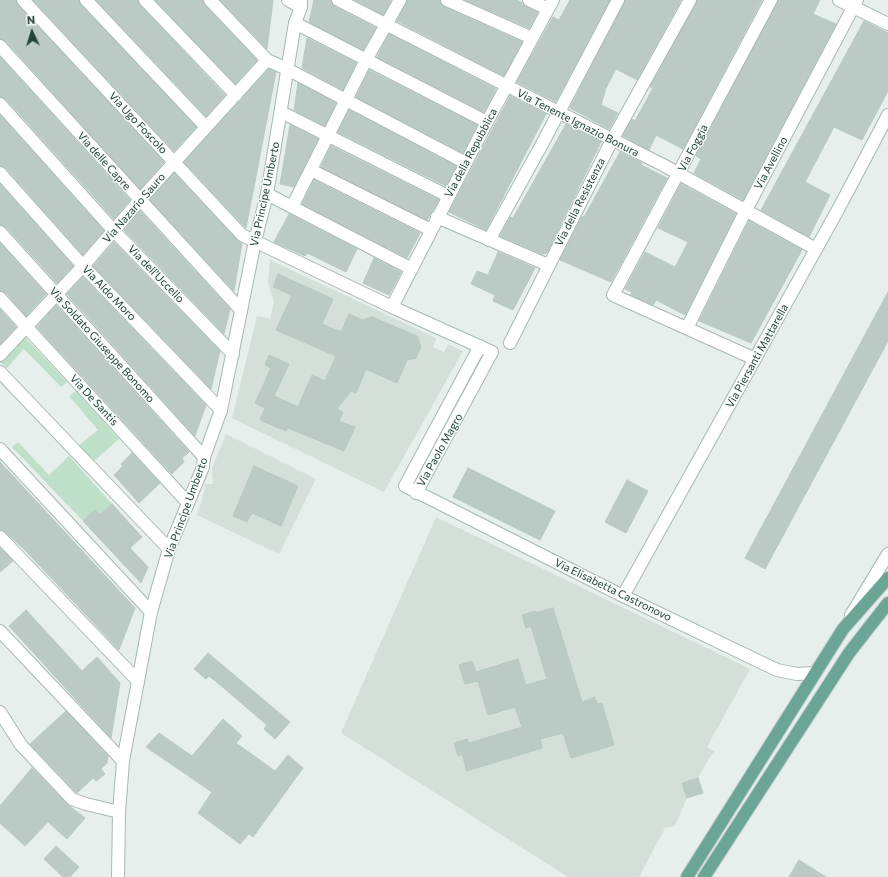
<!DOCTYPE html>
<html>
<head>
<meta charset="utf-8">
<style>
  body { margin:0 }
  #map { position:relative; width:888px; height:877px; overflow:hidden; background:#e6efeb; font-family:Commissioner,sans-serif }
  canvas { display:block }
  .north { position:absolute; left:12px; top:12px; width:40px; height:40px; -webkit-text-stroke:3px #f7fbf9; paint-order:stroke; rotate:356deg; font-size:11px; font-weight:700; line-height:16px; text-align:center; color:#24423a }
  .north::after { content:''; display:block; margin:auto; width:14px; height:18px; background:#24423a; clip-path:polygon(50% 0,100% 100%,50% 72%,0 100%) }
</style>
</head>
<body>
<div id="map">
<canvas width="888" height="877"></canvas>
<div class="north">N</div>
</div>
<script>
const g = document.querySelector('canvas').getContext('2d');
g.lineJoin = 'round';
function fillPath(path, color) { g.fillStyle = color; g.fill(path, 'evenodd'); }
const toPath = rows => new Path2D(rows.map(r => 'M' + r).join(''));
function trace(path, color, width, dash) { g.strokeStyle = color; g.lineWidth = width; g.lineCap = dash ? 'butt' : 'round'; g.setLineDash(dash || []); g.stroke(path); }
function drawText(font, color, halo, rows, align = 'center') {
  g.font = font + ' Commissioner,sans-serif'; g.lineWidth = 3; g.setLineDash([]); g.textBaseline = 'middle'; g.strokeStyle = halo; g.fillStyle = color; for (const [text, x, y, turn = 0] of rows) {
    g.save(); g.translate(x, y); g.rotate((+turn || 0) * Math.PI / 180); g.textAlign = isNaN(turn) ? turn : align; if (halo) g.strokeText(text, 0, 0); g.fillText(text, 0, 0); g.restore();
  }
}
fillPath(toPath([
  [270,260,436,338,433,347,444,352,448,344,463,351,384,492,232,418,257,316,270,319,274,302,268,283],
  [226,434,316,479,279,554,197,515,205,489,204,484,213,484,212,468],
  [436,517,750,669,707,747,715,752,709,758,698,778,682,783,687,798,675,826,665,828,639,877,568,877,341,733]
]), '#d4dfda');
fillPath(toPath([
  [24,336,67,382,61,387,24,349,7,368,0,362],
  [76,391,119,439,94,461,78,446,98,430,69,396],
  [18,442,49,475,69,456,112,504,100,515,95,510,83,521,12,447]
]), '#bfe0c8');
const building = toPath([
  [0,0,16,0,18,5,164,162,140,189,6,41,0,39,0,0],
  [33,0,79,0,81,5,196,127,174,151,33,0],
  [96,0,138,0,140,5,225,95,206,116,96,0],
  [155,0,203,0,205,5,257,60,235,84,155,0],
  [220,0,273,0,267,49,220,0],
  [314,0,331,0,335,7,376,28,363,50,309,22,314,0],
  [355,0,391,0,383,15,355,0],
  [407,0,440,0,444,7,522,42,504,76,397,21,407,0],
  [465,0,517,0,538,12,529,28,465,0],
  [570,0,610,0,556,101,554,101,517,82,553,17,559,20,570,0],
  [625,0,681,0,637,80,616,69,606,88,601,105,618,113,609,129,570,108,625,0],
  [697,0,762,0,683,149,656,135,649,150,623,136,632,119,635,121,653,88,650,87,697,0],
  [778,0,820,0,813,14,836,24,743,200,694,173,701,159,696,156,778,0],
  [864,21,888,33,888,91,862,140,834,127,805,182,830,195,809,237,761,210,864,21],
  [389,34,496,89,484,112,377,57,389,34],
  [307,38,356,63,343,90,302,68,307,38],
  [0,57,130,200,114,219,6,99,0,97,0,57],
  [269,69,276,72,246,228,184,162,269,69],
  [369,70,477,125,463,153,356,97,369,70],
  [298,83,336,103,325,126,294,110,298,83],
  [510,96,546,114,486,230,449,212,510,96],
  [349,110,456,166,446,186,338,132,349,110],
  [0,115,104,231,83,255,6,168,0,166,0,115],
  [566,124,601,142,547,253,542,254,500,236,510,217,513,218,566,124],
  [290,125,318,139,294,187,280,184,290,125],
  [331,146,439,200,427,220,321,167,331,146],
  [620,152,642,163,641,165,667,178,611,282,560,260,582,216,584,217,620,152],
  [174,173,237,240,242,243,234,291,150,200,174,173],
  [314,180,420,233,407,258,302,204,314,180],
  [0,184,73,266,57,283,6,227,0,225,0,184],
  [681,184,736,214,685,315,656,300,653,305,630,295,632,292,625,289,645,252,675,267,682,254,688,242,658,228,681,184],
  [140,211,230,309,224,334,124,230,140,211],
  [289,214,357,249,346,272,307,253,305,256,274,242,289,214],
  [749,221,802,250,751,343,699,321,749,221],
  [114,242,220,351,211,389,93,266,114,242],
  [0,243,46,294,26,316,6,293,0,291,0,243],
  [498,252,535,268,513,310,493,301,495,295,471,284,477,271,488,275,498,252],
  [374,258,401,272,389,295,363,283,374,258],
  [278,274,333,299,322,324,341,332,349,314,362,320,372,317,417,336,421,346,416,358,407,360,397,383,366,369,356,393,351,391,337,409,343,412,339,421,355,427,344,451,288,428,286,431,260,420,265,408,255,403,271,368,265,365,269,355,289,364,274,396,298,407,312,375,325,381,336,356,276,330,292,295,273,287,278,274],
  [83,277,206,405,195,436,67,294,83,277],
  [888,292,888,341,765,569,745,558,888,292],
  [56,305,189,452,182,458,184,462,172,474,37,327,56,305],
  [0,309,16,327,0,344,0,309],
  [132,453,160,483,139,503,114,475,123,466,121,464,132,453],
  [0,462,135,608,119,650,25,550,5,532,0,530,0,462],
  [254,466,298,486,281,526,252,513,247,522,233,516,254,466],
  [468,468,555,511,540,540,453,497,468,468],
  [627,480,648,491,626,533,605,522,627,480],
  [112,504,142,537,130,548,148,567,141,583,83,521,95,510,100,515,112,504],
  [0,548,13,561,0,572,0,548],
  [553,608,582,702,595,697,597,704,602,703,614,745,571,758,563,733,540,739,542,748,467,771,462,754,458,756,454,743,467,739,469,743,522,727,515,707,488,715,478,681,465,684,459,665,472,661,476,672,518,659,526,685,547,679,531,626,526,628,522,615,536,611,536,613,553,608],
  [26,610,82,671,97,657,120,683,111,738,9,626,26,610],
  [208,653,290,722,275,739,264,729,267,725,219,684,209,676,206,679,194,669,208,653],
  [66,711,108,756,107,763,101,769,105,774,96,781,93,778,77,793,30,744,66,711],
  [223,719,242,736,236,743,275,771,288,755,303,768,253,837,249,834,240,844,198,813,212,792,146,747,159,733,192,756,223,719],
  [32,768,67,804,85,818,67,839,48,822,25,846,0,823,0,806,32,768],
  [698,778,703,793,687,798,682,783,698,778],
  [56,846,79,867,70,877,63,877,44,859,56,846],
  [799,860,826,877,789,877,799,860]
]);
fillPath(building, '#bbcac4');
trace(building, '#b8c9c2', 1);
const minor = toPath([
  [23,0,242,235,392,307,492,352,416,493],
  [86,0,206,127],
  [145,0,236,95],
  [210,0,267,60,287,69,466,163],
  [288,0,301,7],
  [338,0,663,165,816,249],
  [447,0,532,38],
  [529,0,548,9],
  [839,0,888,24],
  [295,23,487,122],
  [0,46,241,310],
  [0,104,114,231,233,354],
  [281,112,448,196],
  [311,170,431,230],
  [0,173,83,266,221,410],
  [267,194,412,269],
  [292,207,366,60,400,0],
  [437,217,548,265],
  [0,232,204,457],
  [489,240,541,146,618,0],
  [0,298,188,503],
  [392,307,487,122,553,0],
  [687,328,746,210,857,0],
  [510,343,612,140,690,0],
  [480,346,405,486,623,596,777,670,797,674,814,673],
  [0,355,83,266,140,200,267,60],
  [755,359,613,295,771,0],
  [0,372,169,549],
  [0,449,151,612],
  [0,537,138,681],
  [623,596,840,206,888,115],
  [0,631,123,761],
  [0,712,21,745,72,799,86,804,119,812]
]);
const tertiary = toPath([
  [118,877,119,812,123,761,151,612,169,549,203,467,204,457,221,410,255,241,267,194,295,23,301,7,301,0]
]);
const secondary = toPath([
  [851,615,888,554]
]);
const primary = toPath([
  [687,877,843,629,888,578],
  [704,877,849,653,888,603]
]);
trace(minor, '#a8b8b2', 14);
trace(tertiary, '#a8b8b2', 14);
trace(secondary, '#a4bbb3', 14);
trace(primary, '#c2cac8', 14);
trace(minor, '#fff', 12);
trace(tertiary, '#fff', 12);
trace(secondary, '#fff', 12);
trace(primary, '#6aa596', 12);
drawText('11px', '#24423a', '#f7fbf9', [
  ["Via Ugo Foscolo",138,123,47],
  ["Via Tenente Ignazio Bonura",578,123,27],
  ["Via Foggia",693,148,-62],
  ["Via della Repubblica",471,153,-62],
  ["Via delle Capre",104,161,48],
  ["Via Avellino",771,163,-62],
  ["Via Principe Umberto",265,194,-78],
  ["Via della Resistenza",580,202,-63],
  ["Via Nazario Sauro",134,208,-49],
  ["Via dell'Uccello",156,274,46],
  ["Via Aldo Moro",109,293,46],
  ["Via Soldato Giuseppe Bonomo",102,345,48],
  ["Via Piersanti Mattarella",757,356,-61],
  ["Via De Santis",94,400,47],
  ["Via Paolo Magro",440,450,-61],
  ["Via Principe Umberto",186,508,-70],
  ["Via Elisabetta Castronovo",613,590,26]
]);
</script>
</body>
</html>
